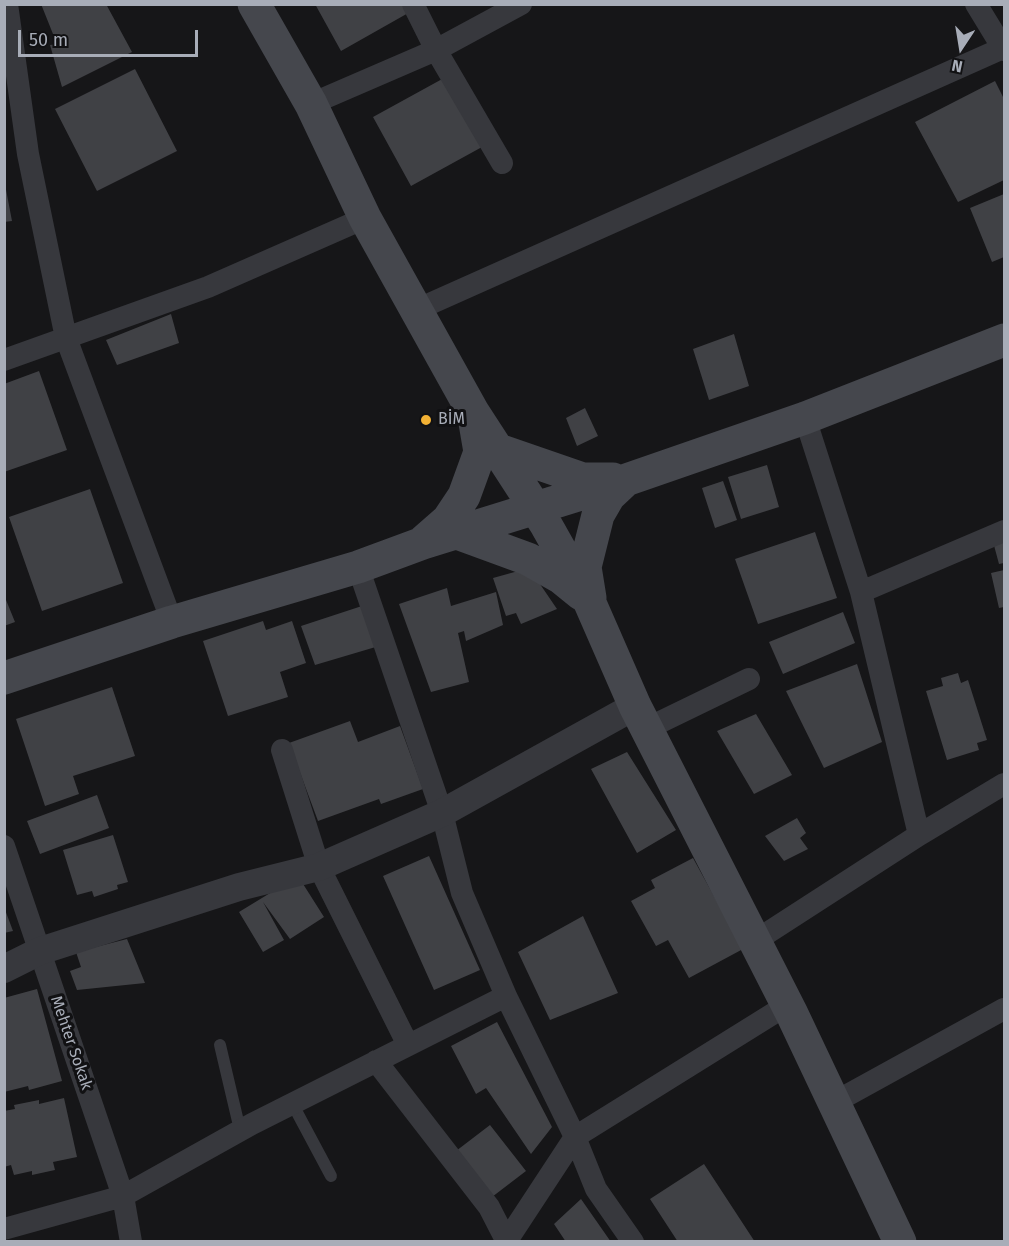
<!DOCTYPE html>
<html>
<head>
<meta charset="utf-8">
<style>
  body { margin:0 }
  #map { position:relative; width:1009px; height:1246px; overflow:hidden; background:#161618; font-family:"Fira Sans",sans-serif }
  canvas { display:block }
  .frame { position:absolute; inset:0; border:6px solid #a8adb8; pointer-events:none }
  .north { position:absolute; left:931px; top:18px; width:60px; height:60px; -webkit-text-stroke:4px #111113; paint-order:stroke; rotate:192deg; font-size:16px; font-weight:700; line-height:24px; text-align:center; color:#a8adb8 }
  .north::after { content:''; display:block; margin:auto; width:21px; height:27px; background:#a8adb8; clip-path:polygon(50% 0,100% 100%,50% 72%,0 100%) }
  .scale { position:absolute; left:18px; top:30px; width:180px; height:27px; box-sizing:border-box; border:3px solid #a8adb8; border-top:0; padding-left:8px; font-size:18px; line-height:21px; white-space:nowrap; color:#a8adb8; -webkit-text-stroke:4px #111113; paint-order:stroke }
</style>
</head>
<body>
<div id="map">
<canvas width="1009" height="1246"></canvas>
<div class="frame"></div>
<div class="north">N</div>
<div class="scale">50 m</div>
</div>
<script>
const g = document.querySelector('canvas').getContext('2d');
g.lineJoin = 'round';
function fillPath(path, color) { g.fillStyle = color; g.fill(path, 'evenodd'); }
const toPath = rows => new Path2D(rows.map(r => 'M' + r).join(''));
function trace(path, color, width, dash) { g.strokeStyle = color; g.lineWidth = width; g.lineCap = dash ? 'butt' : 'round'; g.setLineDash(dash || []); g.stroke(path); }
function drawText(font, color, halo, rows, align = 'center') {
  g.font = font + ' "Fira Sans",sans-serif'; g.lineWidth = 6; g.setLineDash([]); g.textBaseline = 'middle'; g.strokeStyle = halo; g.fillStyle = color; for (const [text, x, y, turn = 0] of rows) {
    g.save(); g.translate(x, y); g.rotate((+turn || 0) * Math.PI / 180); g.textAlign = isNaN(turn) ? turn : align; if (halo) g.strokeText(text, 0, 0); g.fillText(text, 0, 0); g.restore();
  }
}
fillPath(toPath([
  [41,4,106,4,132,52,62,87,50,45,57,44],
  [315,4,406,4,410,12,341,51],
  [135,69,177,151,97,191,55,109],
  [444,78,482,147,411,186,373,117],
  [995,81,1004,99,1004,180,958,202,915,122],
  [4,179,12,221,4,222],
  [1004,194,1004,257,992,262,970,208],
  [171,314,179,343,117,365,106,340],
  [734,334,749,386,709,400,693,349],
  [39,371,67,450,4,472,4,384],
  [585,408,598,436,577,446,566,418],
  [767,465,779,507,741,519,728,477],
  [723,481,737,520,715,528,702,488],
  [90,489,123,583,42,611,9,517],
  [815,532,837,598,758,624,735,559],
  [1004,535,1004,563,999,564,992,538],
  [529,568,557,609,521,624,516,613,506,616,493,578],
  [1004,570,1004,607,999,608,991,573],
  [447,588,451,606,496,592,503,625,466,641,464,631,458,633,469,682,431,692,399,604],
  [4,595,15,622,4,626],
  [365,605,379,646,315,665,301,626],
  [843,612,855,643,783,674,769,642],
  [263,621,266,630,292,621,306,663,280,672,288,697,228,716,203,641],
  [857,664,882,742,824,768,786,691],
  [958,673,961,683,968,680,987,740,977,743,979,750,947,760,926,691,943,686,941,678],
  [112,687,135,756,73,776,79,794,45,806,16,719],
  [756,714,792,775,754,794,717,731],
  [350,721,358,742,400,726,423,789,381,804,379,799,318,821,289,743],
  [627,752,676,830,637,853,591,769],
  [97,795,109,828,40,854,27,821],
  [797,818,806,833,800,838,808,849,784,861,765,836],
  [113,835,128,882,117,885,118,889,94,897,92,891,77,895,63,850],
  [429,856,480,970,434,990,383,876],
  [693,858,743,949,689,978,668,940,656,946,631,901,655,888,651,880],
  [298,876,324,917,290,939,263,902,284,940,263,952,239,912],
  [4,907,13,931,4,933],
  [583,916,618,993,550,1020,518,952],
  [127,939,145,983,77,990,70,971,81,967,76,952],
  [37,989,62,1081,29,1090,28,1086,4,1092,4,998],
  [497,1022,552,1127,531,1154,486,1088,476,1094,451,1046],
  [64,1098,77,1157,53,1162,55,1170,32,1175,32,1171,14,1175,11,1165,4,1167,4,1111,15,1109,14,1105,39,1100,39,1104],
  [490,1125,526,1171,492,1197,456,1151],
  [704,1164,755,1242,678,1242,650,1199],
  [581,1199,611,1242,566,1242,554,1224]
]), '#404145');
trace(toPath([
  [220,1045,240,1130],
  [292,1103,331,1176]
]), '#37383d', 12);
trace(toPath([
  [7,4,28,154,66,338,172,622],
  [413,4,436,50,502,163],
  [976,4,1004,50],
  [311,104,436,50,521,4],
  [416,310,1003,48],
  [4,360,208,287,365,218],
  [805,418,861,592,919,835],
  [358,567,442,813,462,893,506,996,575,1137,596,1189,633,1242],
  [861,592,1004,531],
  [646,729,749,679],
  [282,750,319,867,408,1045],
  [4,846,123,1196,131,1242],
  [755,941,919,835,1004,784],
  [376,1061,489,1207,507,1242],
  [835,1102,1004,1009],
  [4,1229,123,1196,252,1124,506,996],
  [506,1242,575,1137,787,1005]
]), '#37383d', 22);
trace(toPath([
  [4,969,40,951,239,887,319,867,442,813,635,706]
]), '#37383d', 28);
trace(toPath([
  [254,4,311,104,365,218,473,412,545,523,590,603,635,706,792,1014,900,1242],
  [499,450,583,479,613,479],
  [457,533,528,559,560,577,581,594],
  [424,541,448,520,464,496,480,452,474,417],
  [590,598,585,567,598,515,609,496,626,480],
  [4,678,172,622,358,567,423,543,626,480,805,418,1004,340]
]), '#45474d', 33);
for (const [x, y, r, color] of [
  [426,420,6,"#f2b134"]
]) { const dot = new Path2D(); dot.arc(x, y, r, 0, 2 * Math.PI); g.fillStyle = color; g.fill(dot); trace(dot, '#111113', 2); }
drawText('16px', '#a8adb8', '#111113', [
  ["BİM",438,420]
], 'left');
drawText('16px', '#a8adb8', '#111113', [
  ["Mehter Sokak",71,1043,71]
]);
</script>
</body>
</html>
